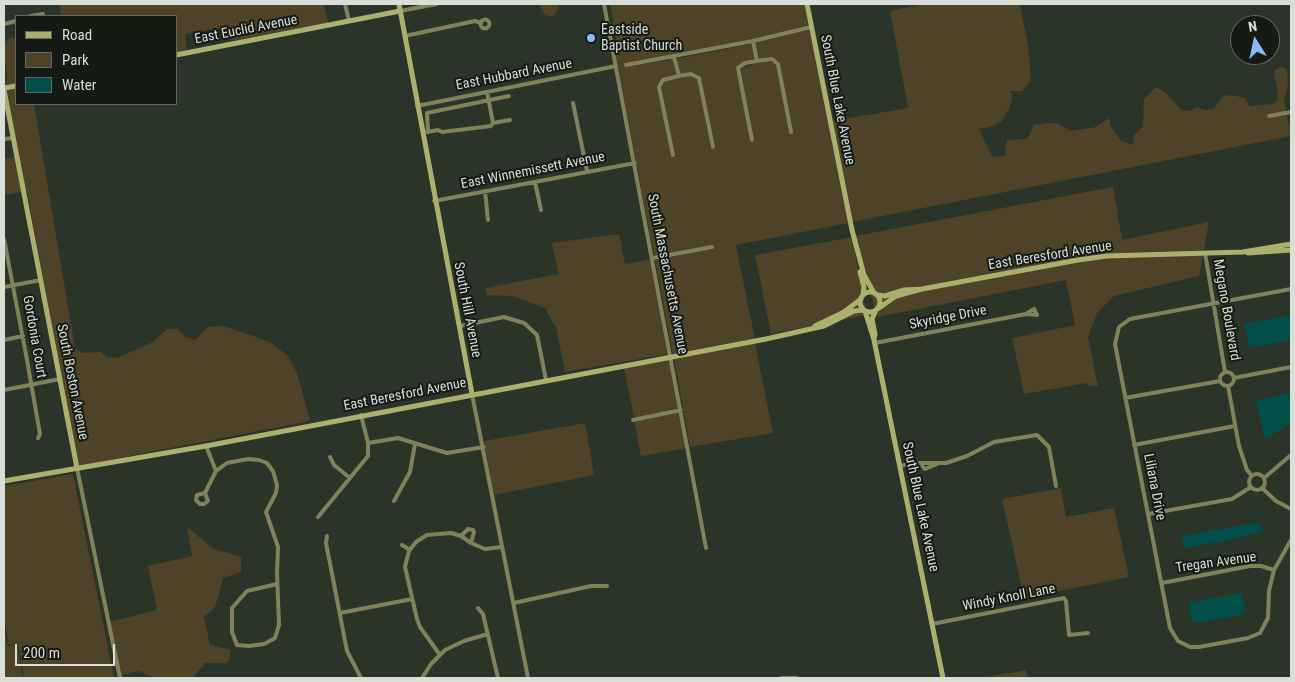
<!DOCTYPE html>
<html>
<head>
<meta charset="utf-8">
<style>
  body { margin:0 }
  #map { position:relative; width:1295px; height:682px; overflow:hidden; background:#2b3428; font-family:"Roboto Condensed",sans-serif }
  canvas { display:block }
  .frame { position:absolute; inset:0; border:5px solid #d9ded6; pointer-events:none }
  .legend { position:absolute; left:15px; top:15px; width:162px; height:90px; box-sizing:border-box; background:#161a15; border:1px solid #646862; margin:0; padding:6px 9px; list-style:none; font-size:15px; color:#d9ded6 }
  .legend li { display:flex; align-items:center; gap:10px; height:25px }
  .legend b { width:25px; border:1px solid #646862 }
  .north { position:absolute; left:1230px; top:15px; width:50px; height:50px; box-sizing:border-box; background:#161a15; border:1px solid #646862; border-radius:50%; rotate:350deg; font-size:14px; font-weight:700; line-height:20px; text-align:center; color:#d9ded6 }
  .north::after { content:''; display:block; margin:auto; width:18px; height:22px; background:#8cb9fc; clip-path:polygon(50% 0,100% 100%,50% 72%,0 100%) }
  .scale { position:absolute; left:15px; top:644px; width:100px; height:22px; box-sizing:border-box; border:2px solid #d9ded6; border-top:0; padding-left:6px; font-size:15px; line-height:18px; white-space:nowrap; color:#d9ded6; -webkit-text-stroke:4px #161a15; paint-order:stroke }
</style>
</head>
<body>
<div id="map">
<canvas width="1295" height="682"></canvas>
<div class="frame"></div>
<ul class="legend">
<li><b style="height:6px;background:#acb06f"></b>Road</li>
<li><b style="height:14px;background:#4e4228"></b>Park</li>
<li><b style="height:14px;background:#004f48"></b>Water</li>
</ul>
<div class="north">N</div>
<div class="scale">200 m</div>
</div>
<script>
const g = document.querySelector('canvas').getContext('2d');
g.lineJoin = 'round';
function fillPath(path, color) { g.fillStyle = color; g.fill(path, 'evenodd'); }
const toPath = rows => new Path2D(rows.map(r => 'M' + r).join(''));
function trace(path, color, width, dash) { g.strokeStyle = color; g.lineWidth = width; g.lineCap = dash ? 'butt' : 'round'; g.setLineDash(dash || []); g.stroke(path); }
function drawText(font, color, halo, rows, align = 'center') {
  g.font = font + ' "Roboto Condensed",sans-serif'; g.lineWidth = 4; g.setLineDash([]); g.textBaseline = 'middle'; g.strokeStyle = halo; g.fillStyle = color; for (const [text, x, y, turn = 0] of rows) {
    g.save(); g.translate(x, y); g.rotate((+turn || 0) * Math.PI / 180); g.textAlign = isNaN(turn) ? turn : align; if (halo) g.strokeText(text, 0, 0); g.fillText(text, 0, 0); g.restore();
  }
}
fillPath(toPath([
  [59,4,324,4,328,23,231,41,227,27,185,34,187,51,176,53,176,16,61,16],
  [539,4,558,4,559,9,552,17,545,15],
  [610,4,805,4,809,25,753,40,624,64,625,67,673,59,676,75,662,79,657,87,672,157,675,156,661,87,664,82,679,78,691,76,698,79,711,149,715,149,701,77,696,73,680,74,676,59,752,44,755,59,744,62,737,68,751,142,754,141,740,69,758,63,772,61,777,65,789,134,792,133,780,63,772,57,759,59,755,43,810,29,849,223,736,245,755,339,673,355,655,260,714,248,713,245,654,256,613,41,616,40],
  [924,4,1020,4,1028,45,1031,80,1022,91,1010,91,1012,96,1010,107,1001,122,993,126,979,129,992,157,1006,155,1005,147,1007,140,1027,139,1034,125,1047,123,1056,123,1071,131,1096,127,1109,118,1111,127,1121,141,1133,145,1134,135,1143,127,1144,99,1156,87,1167,94,1181,110,1191,111,1197,107,1205,110,1214,109,1223,96,1232,95,1244,98,1250,106,1272,104,1277,101,1278,94,1274,70,1282,67,1287,69,1288,86,1284,99,1291,136,852,222,832,121,908,108,890,11],
  [16,37,16,84,5,85,7,80,4,44,8,39],
  [16,88,16,104,34,104,75,348,83,353,101,352,107,357,117,358,153,342,167,329,178,329,186,337,195,340,208,327,223,326,262,339,273,344,288,356,297,373,310,421,78,466,27,191,25,191,5,90],
  [15,157,22,192,4,195,4,159],
  [1113,187,1122,240,1209,222,1199,276,1114,296,1097,313,1088,337,1098,386,1088,386,1087,383,1024,394,1012,338,1075,325,1066,280,877,317,855,236],
  [619,234,625,264,651,259,669,354,565,372,556,328,545,308,513,296,487,295,485,288,558,274,552,243],
  [852,237,867,315,771,334,755,255],
  [755,343,773,433,690,447,674,358],
  [670,359,679,408,634,418,624,368],
  [680,412,687,448,641,456,634,422],
  [585,423,594,475,494,495,484,441],
  [73,474,114,678,24,678,18,644,9,645,4,619,4,486],
  [1061,488,1066,517,1114,508,1129,577,1024,598,1002,499],
  [187,527,212,548,241,557,241,572,223,578,218,599,212,611,204,616,210,645,231,650,230,658,227,663,205,663,193,678,154,678,139,671,120,675,109,622,157,610,148,566,192,556],
  [4,627,8,646,17,645,23,678,4,678],
  [1026,670,1027,678,982,678]
]), '#4e4228');
fillPath(toPath([
  [1291,315,1291,340,1249,348,1244,324],
  [1291,393,1291,424,1265,439,1256,400],
  [1255,523,1262,525,1262,532,1226,541,1185,548,1181,536],
  [1242,593,1245,610,1241,615,1203,622,1191,621,1189,602]
]), '#004f48');
trace(toPath([
  [345,4,349,21],
  [604,4,706,548],
  [400,11,437,4],
  [31,16,43,14],
  '480.5 24a4.5 4.5 0 1 1 9 0a4.5 4.5 0 1 1-9 0Z',
  [4,24,16,21],
  [405,36,475,21,481,23],
  [753,41,757,61],
  [674,57,679,76],
  [626,65,753,41,811,27],
  [487,92,493,123],
  [573,103,587,171],
  [417,106,616,66],
  [1269,116,1291,112],
  [427,132,438,130,442,132,491,126,493,123,510,120],
  [428,132,427,113,509,96],
  [4,139,13,138],
  [752,140,738,68,745,63,757,61,772,59,778,64,791,132],
  [673,155,659,87,663,80,679,76,691,74,699,78,713,147],
  [535,182,541,210],
  [485,191,488,220],
  [434,201,635,163],
  [4,239,27,360,40,434,38,438],
  [1205,253,1225,372],
  [653,258,712,247],
  [4,287,41,280],
  [1291,289,1130,319,1119,327,1115,344,1170,628,1178,641,1190,647,1199,647,1248,638,1260,633,1268,618,1269,591,1274,570,1291,540],
  [460,326,504,317,524,323,537,335,546,380],
  [4,340,23,336],
  [875,343,1026,314,1037,315,1034,309,1026,314],
  '1220 379a7 7 0 1 1 14 0a7 7 0 1 1-14 0Z',
  [1234,378,1291,367],
  [1228,386,1239,446,1247,470,1252,476],
  [4,390,60,379],
  [472,394,528,678],
  [1125,398,1220,381],
  [633,420,681,410],
  [368,443,398,438,447,453,484,447],
  [1134,445,1235,426],
  [330,457,334,465,350,478],
  [919,463,925,469,937,464],
  [900,466,914,463,946,463,967,456,994,442,1037,435,1049,447,1056,486],
  [77,468,120,678],
  [216,471,227,463,248,459,259,460,267,463,273,471,277,485,276,493,266,512,278,547,277,573,279,625,275,638,264,644,249,646,237,645,232,632,232,608,247,591,277,584],
  '1249 482a8 8 0 1 1 16 0a8 8 0 1 1-16 0Z',
  [1264,478,1291,455],
  [1262,488,1276,501,1291,509],
  [205,493,197,495,196,500,200,504,204,504,208,501,205,493,216,471,206,446],
  [394,501,410,472,415,444],
  [1148,514,1232,499,1251,487],
  [318,517,368,456,368,443,361,415],
  [327,536,326,543,347,651,361,678],
  [461,536,468,529,473,530,474,532,471,543],
  [402,545,410,550],
  [1162,583,1250,566,1261,566,1274,570],
  [514,603,591,586,607,586],
  [478,608,483,614,498,678],
  [340,613,412,599],
  [932,624,1064,598,1066,601,1069,635,1088,633],
  [440,655,420,627,417,619,405,567,409,551,416,542,427,535,451,533,461,536,471,543,485,549,502,547],
  [422,678,431,664,445,650,464,641,488,634],
  [781,678,797,678]
]), '#7f825a', 4);
trace(toPath([
  [399,4,472,394],
  [807,4,852,230,864,275,874,293],
  [176,55,400,11],
  [4,88,16,86],
  [4,90,77,468],
  [1248,253,1291,250],
  [860,272,864,287,863,295],
  '860 302a10 10 0 1 1 20 0a10 10 0 1 1-20 0Z',
  [877,295,885,296,904,290,922,289],
  [879,308,896,296,922,289,1078,260,1107,256,1243,252,1291,244],
  [865,311,874,340,943,678],
  [815,326,844,312,861,299],
  [874,339,875,334,872,319,875,312],
  [4,481,206,446,766,339,824,326,854,311,864,310]
]), '#acb06f', 5);
for (const [x, y, r, color] of [
  [591,38,5,"#8cb9fc"]
]) { const dot = new Path2D(); dot.arc(x, y, r, 0, 2 * Math.PI); g.fillStyle = color; g.fill(dot); trace(dot, '#161a15', 2); }
drawText('14px', '#d9ded6', '#161a15', [
  ["East Euclid Avenue",246,30,-11],
  ["East Hubbard Avenue",514,75,-11],
  ["South Blue Lake Avenue",837,100,79],
  ["East Winnemissett Avenue",533,171,-11],
  ["East Beresford Avenue",1050,256,-9],
  ["South Massachusetts Avenue",667,274,79],
  ["South Hill Avenue",467,310,79],
  ["Megano Boulevard",1226,310,80],
  ["Skyridge Drive",948,318,-11],
  ["Gordonia Court",34,337,80],
  ["South Boston Avenue",72,382,79],
  ["East Beresford Avenue",405,395,-11],
  ["Liliana Drive",1154,487,79],
  ["South Blue Lake Avenue",920,507,78],
  ["Tregan Avenue",1216,563,-8],
  ["Windy Knoll Lane",1009,598,-11]
]);
drawText('14px', '#d9ded6', '#161a15', [
  ["Eastside",601,30],
  ["Baptist Church",601,46]
], 'left');
</script>
</body>
</html>
